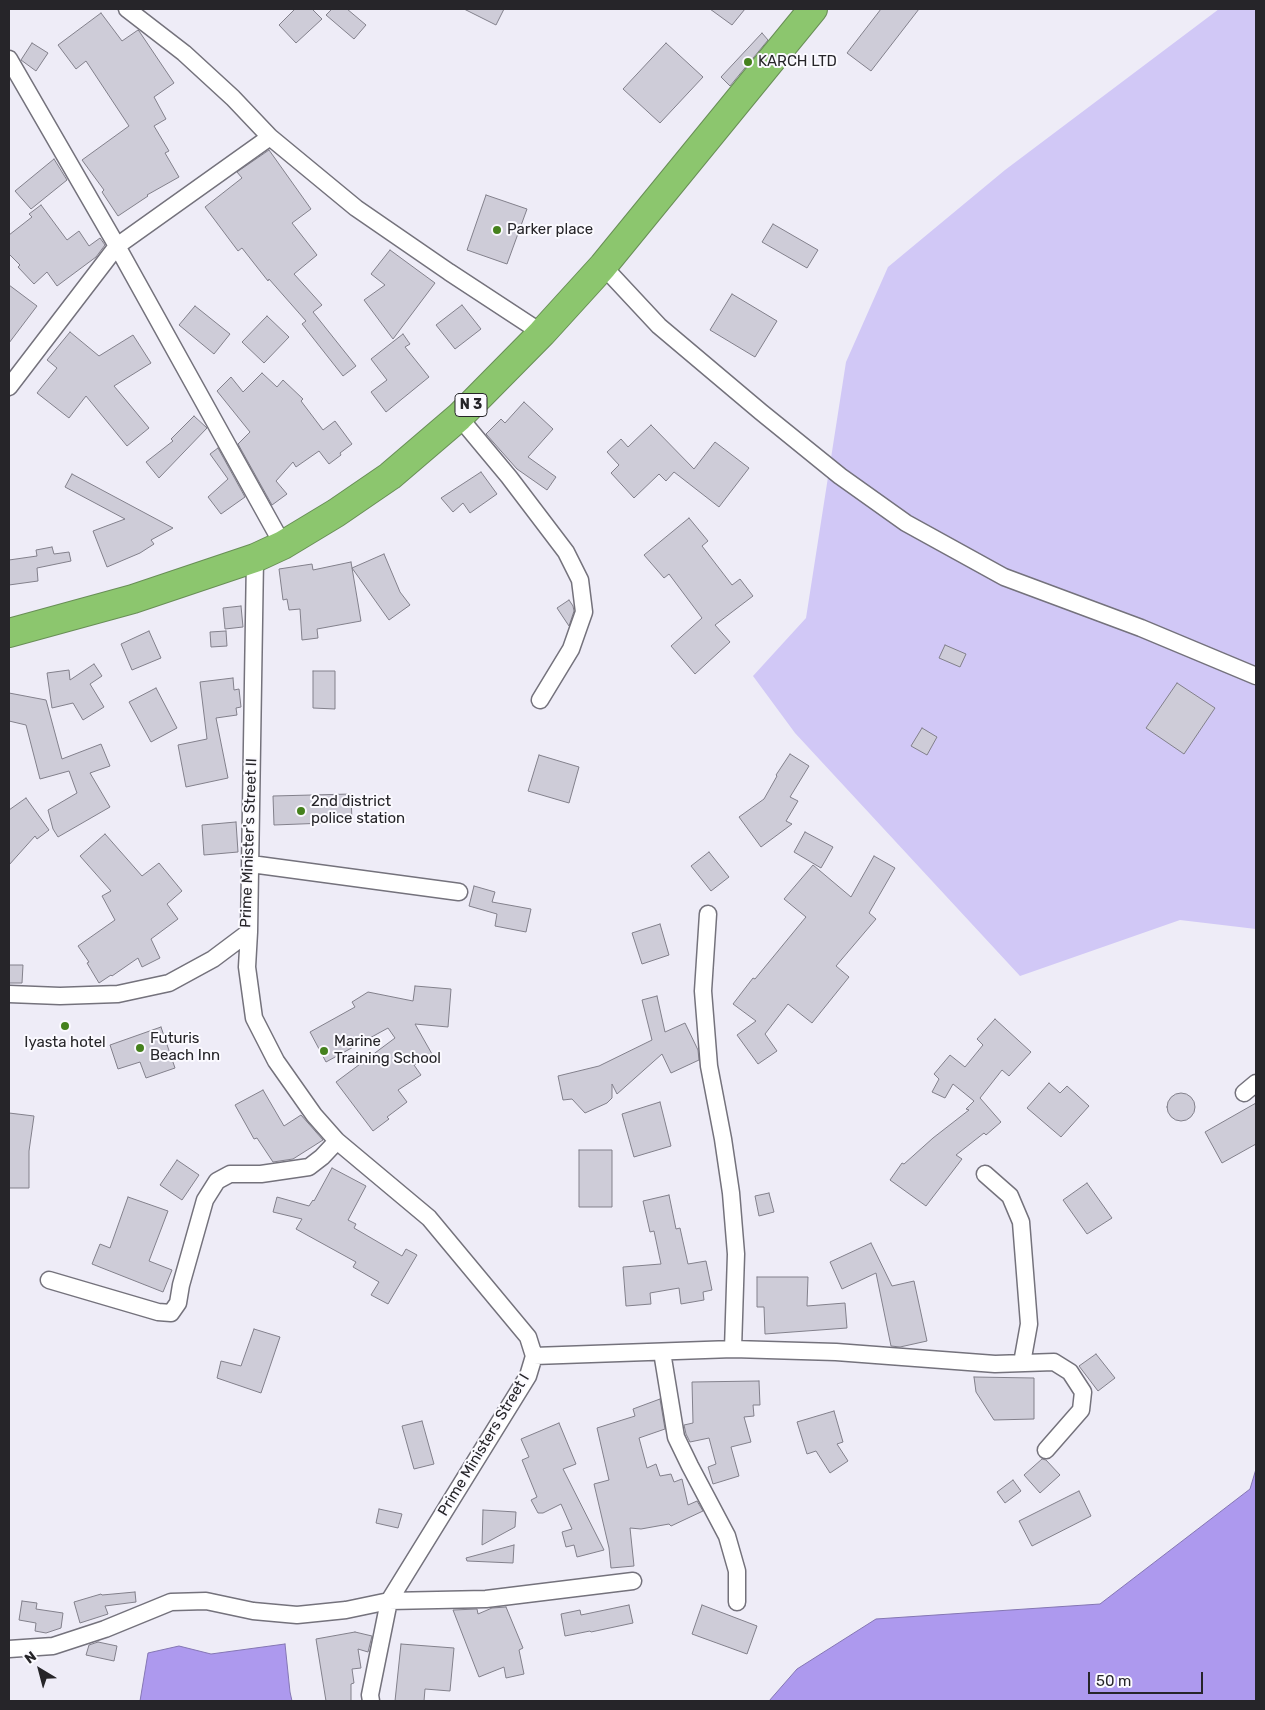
<!DOCTYPE html>
<html>
<head>
<meta charset="utf-8">
<style>
  body { margin:0 }
  #map { position:relative; width:1265px; height:1710px; overflow:hidden; background:#eeecf7; font-family:Rubik,sans-serif }
  canvas { display:block }
  .frame { position:absolute; inset:0; border:10px solid #262529; pointer-events:none }
  .north { position:absolute; left:15px; top:1645px; width:50px; height:50px; -webkit-text-stroke:4px #fbfaff; paint-order:stroke; rotate:323deg; font-size:14px; font-weight:700; line-height:20px; text-align:center; color:#262529 }
  .north::after { content:''; display:block; margin:auto; width:18px; height:22px; background:#262529; clip-path:polygon(50% 0,100% 100%,50% 72%,0 100%) }
  .scale { position:absolute; left:1088px; top:1672px; width:115px; height:22px; box-sizing:border-box; border:2px solid #262529; border-top:0; padding-left:6px; font-size:15px; line-height:18px; white-space:nowrap; color:#262529; -webkit-text-stroke:4px #fbfaff; paint-order:stroke }
</style>
</head>
<body>
<div id="map">
<canvas width="1265" height="1710"></canvas>
<div class="frame"></div>
<div class="north">N</div>
<div class="scale">50 m</div>
</div>
<script>
const g = document.querySelector('canvas').getContext('2d');
g.lineJoin = 'round';
function fillPath(path, color) { g.fillStyle = color; g.fill(path, 'evenodd'); }
const toPath = rows => new Path2D(rows.map(r => 'M' + r).join(''));
function trace(path, color, width, dash) { g.strokeStyle = color; g.lineWidth = width; g.lineCap = dash ? 'butt' : 'round'; g.setLineDash(dash || []); g.stroke(path); }
function drawText(font, color, halo, rows, align = 'center') {
  g.font = font + ' Rubik,sans-serif'; g.lineWidth = 4; g.setLineDash([]); g.textBaseline = 'middle'; g.strokeStyle = halo; g.fillStyle = color; for (const [text, x, y, turn = 0] of rows) {
    g.save(); g.translate(x, y); g.rotate((+turn || 0) * Math.PI / 180); g.textAlign = isNaN(turn) ? turn : align; if (halo) g.strokeText(text, 0, 0); g.fillText(text, 0, 0); g.restore();
  }
}
fillPath(toPath([
  [1219,9,1256,9,1256,929,1180,920,1020,976,795,733,753,676,806,618,846,362,888,267,1005,170]
]), '#d1c8f6');
const water = toPath([
  [1256,1469,1256,1701,769,1701,797,1669,876,1619,1100,1604,1250,1489,1256,1469],
  [285,1644,290,1692,292,1701,140,1701,148,1653,179,1646,211,1654,285,1644]
]);
fillPath(water, '#ad99ee');
trace(water, '#8476b3', 1);
const building = toPath([
  [295,9,312,9,322,19,296,43,279,25,295,9],
  [332,9,347,9,366,25,354,39,326,15,332,9],
  [464,9,504,9,496,25,464,9],
  [710,9,745,9,732,25,710,9],
  [881,9,919,9,871,71,847,53,881,9],
  [101,13,122,41,138,30,139,31,174,83,154,97,166,119,154,126,169,151,165,153,179,177,147,195,148,196,118,216,102,192,104,190,82,160,129,126,86,61,76,69,58,45,101,13],
  [762,33,768,40,730,86,721,77,762,33],
  [32,43,48,53,36,71,21,60,32,43],
  [666,43,703,77,660,123,623,89,666,43],
  [269,150,311,209,292,223,317,255,294,274,322,305,313,312,356,366,343,376,302,324,306,321,269,279,268,281,242,248,238,251,205,207,242,178,237,172,269,150],
  [54,159,67,180,31,209,15,191,54,159],
  [486,195,527,209,507,264,467,250,486,195],
  [41,205,67,240,79,231,89,246,100,238,105,245,96,257,57,286,47,272,34,284,18,267,20,265,9,254,9,235,32,217,29,214,41,205],
  [773,224,818,250,807,268,762,242,773,224],
  [390,250,435,283,393,339,364,300,385,285,371,274,390,250],
  [9,285,37,306,9,343,9,285],
  [732,294,777,321,755,357,710,330,732,294],
  [462,305,481,329,455,349,436,325,462,305],
  [195,306,230,334,214,354,179,325,195,306],
  [267,316,289,337,264,363,242,342,267,316],
  [70,332,99,356,133,335,151,363,114,386,149,428,127,446,86,396,69,418,37,393,57,368,47,360,70,332],
  [403,334,410,344,405,347,429,377,386,412,371,392,387,380,371,359,403,334],
  [262,373,277,387,283,380,303,399,301,401,323,430,335,421,352,444,340,453,341,455,329,464,319,451,296,467,293,462,276,481,287,494,272,505,238,444,250,432,217,391,231,377,243,392,262,373],
  [524,402,553,429,528,457,556,477,547,490,517,469,486,434,501,419,505,423,524,402],
  [194,416,207,428,159,478,146,462,173,441,171,439,194,416],
  [651,425,694,469,715,442,749,468,719,507,674,472,666,481,659,474,634,498,611,473,619,465,607,452,621,439,628,447,651,425],
  [218,448,245,497,221,514,208,497,228,479,210,454,218,448],
  [481,472,497,494,470,513,463,503,453,512,441,498,481,472],
  [72,474,173,528,151,540,154,544,140,553,107,567,93,531,125,519,65,487,72,474],
  [689,518,708,541,702,546,732,585,740,579,753,596,715,625,730,642,695,674,671,646,702,618,669,574,664,578,644,555,689,518],
  [52,547,54,554,69,552,71,561,37,568,38,581,9,585,9,560,37,556,36,550,52,547],
  [384,554,400,592,410,605,389,620,352,568,384,554],
  [351,562,361,621,317,629,318,638,302,640,300,609,289,610,287,599,283,600,279,569,312,564,313,570,351,562],
  [569,600,573,606,574,611,569,626,557,608,569,600],
  [241,606,243,627,225,629,223,608,241,606],
  [149,631,161,658,132,670,121,644,149,631],
  [226,631,227,646,211,647,210,632,226,631],
  [945,645,966,654,960,667,939,658,945,645],
  [94,664,102,676,90,684,104,707,83,720,73,703,52,708,47,673,69,670,70,680,94,664],
  [313,671,335,671,335,709,313,708,313,671],
  [233,678,234,690,239,689,241,707,236,708,237,715,216,718,228,778,186,787,178,745,207,739,200,682,233,678],
  [1177,683,1215,708,1184,754,1146,728,1177,683],
  [156,688,177,728,151,742,129,702,156,688],
  [9,693,46,700,62,759,101,744,110,766,90,773,110,807,58,837,53,829,48,810,77,793,69,771,40,779,26,725,9,721,9,693],
  [922,728,937,737,927,755,911,746,922,728],
  [790,754,809,766,790,797,798,801,786,821,792,824,761,847,739,817,764,799,777,776,776,775,790,754],
  [539,755,579,767,569,803,528,791,539,755],
  [351,794,352,822,274,825,273,796,351,794],
  [26,798,49,830,37,839,35,836,9,865,9,810,26,798],
  [236,822,238,852,204,855,202,825,236,822],
  [805,832,833,847,821,868,794,852,805,832],
  [105,834,142,876,159,863,182,891,167,904,178,919,151,939,160,958,142,967,138,958,112,976,111,975,99,983,87,963,89,962,78,946,115,920,102,896,111,891,80,856,105,834],
  [709,852,729,877,711,891,691,866,709,852],
  [874,856,895,868,869,913,876,919,836,966,849,977,812,1023,788,1004,765,1034,777,1051,758,1064,737,1035,756,1021,733,1004,753,978,755,979,806,917,784,899,813,865,851,897,874,856],
  [474,886,495,892,492,902,531,909,526,932,495,926,497,914,469,906,474,886],
  [660,924,669,955,642,964,632,933,660,924],
  [9,965,23,965,22,983,9,983,9,965],
  [415,986,451,989,448,1027,415,1024,432,1054,414,1065,421,1075,398,1090,407,1102,387,1117,389,1119,373,1131,336,1082,395,1038,388,1028,326,1062,310,1032,355,1007,352,1002,368,992,413,1001,415,986],
  [657,996,665,1032,685,1023,698,1050,699,1060,671,1073,662,1054,617,1094,612,1084,612,1098,607,1103,585,1113,572,1099,563,1100,558,1076,599,1066,652,1040,642,1000,657,996],
  [995,1019,1031,1052,1009,1076,1002,1070,980,1098,1001,1122,986,1135,984,1133,956,1155,962,1159,926,1206,890,1180,902,1163,904,1164,933,1138,969,1110,966,1109,974,1101,953,1084,945,1098,932,1092,939,1079,934,1074,950,1055,965,1067,983,1045,977,1039,995,1019],
  [161,1027,175,1068,146,1078,140,1062,118,1069,110,1045,161,1027],
  [1049,1083,1060,1093,1067,1086,1089,1106,1061,1137,1027,1108,1049,1083],
  [263,1090,284,1126,301,1115,323,1140,293,1159,273,1162,257,1138,254,1139,235,1105,263,1090],
  '1167 1107a14 14 0 1 1 28 0a14 14 0 1 1-28 0Z',
  [660,1102,671,1146,634,1157,622,1114,660,1102],
  [1256,1103,1256,1144,1222,1163,1205,1132,1256,1103],
  [9,1113,34,1116,29,1151,29,1188,9,1188,9,1113],
  [579,1150,612,1150,612,1207,579,1207,579,1150],
  [177,1160,199,1175,182,1200,160,1185,177,1160],
  [332,1168,366,1186,348,1220,356,1224,354,1228,402,1256,406,1249,417,1255,388,1304,371,1295,379,1282,353,1267,356,1262,296,1229,302,1219,273,1212,277,1197,309,1206,313,1200,314,1201,332,1168],
  [1087,1183,1112,1218,1087,1234,1063,1200,1087,1183],
  [769,1193,774,1212,759,1216,755,1196,769,1193],
  [669,1195,676,1229,680,1228,688,1264,706,1261,712,1290,703,1292,704,1300,681,1304,679,1288,650,1293,651,1304,626,1306,623,1267,661,1264,654,1231,650,1232,643,1201,669,1195],
  [128,1197,168,1211,149,1261,172,1270,163,1292,92,1264,100,1244,110,1248,128,1197],
  [871,1243,892,1286,914,1281,927,1341,900,1347,891,1346,876,1273,842,1289,830,1262,871,1243],
  [757,1277,808,1277,807,1306,845,1303,847,1328,765,1334,764,1307,757,1307,757,1277],
  [254,1329,280,1337,261,1393,217,1378,221,1361,241,1366,254,1329],
  [1096,1354,1115,1378,1098,1391,1079,1366,1096,1354],
  [974,1377,1034,1378,1034,1419,994,1420,976,1392,974,1377],
  [759,1381,760,1405,753,1405,754,1416,744,1417,751,1442,731,1447,739,1476,713,1484,708,1467,716,1464,709,1438,690,1442,686,1434,684,1425,693,1423,692,1382,759,1381],
  [660,1399,665,1429,639,1438,647,1468,656,1464,660,1476,671,1474,674,1482,682,1479,688,1505,697,1501,703,1511,671,1526,669,1524,641,1529,630,1528,634,1566,611,1568,609,1548,594,1484,609,1480,597,1428,635,1416,633,1409,660,1399],
  [834,1411,843,1442,837,1444,848,1461,830,1473,816,1451,807,1454,797,1422,834,1411],
  [422,1421,434,1464,414,1469,402,1426,422,1421],
  [559,1423,576,1464,563,1469,604,1550,577,1557,574,1545,566,1547,562,1532,572,1529,561,1504,543,1513,538,1513,531,1500,537,1497,522,1460,529,1457,521,1439,559,1423],
  [1042,1459,1046,1460,1060,1475,1040,1493,1024,1475,1042,1459],
  [1013,1480,1021,1491,1005,1503,997,1492,1013,1480],
  [1079,1491,1091,1516,1032,1546,1019,1521,1079,1491],
  [379,1509,402,1514,398,1528,376,1523,379,1509],
  [483,1510,516,1512,515,1527,482,1545,483,1510],
  [514,1545,513,1563,467,1561,466,1558,514,1545],
  [135,1592,136,1602,105,1606,108,1614,80,1623,74,1602,101,1594,102,1595,135,1592],
  [22,1601,37,1603,36,1609,63,1613,61,1628,46,1633,35,1631,36,1623,19,1620,22,1601],
  [629,1605,633,1623,591,1632,590,1631,565,1636,561,1614,580,1610,581,1615,629,1605],
  [702,1605,757,1626,747,1654,692,1634,702,1605],
  [506,1607,523,1648,519,1650,524,1674,506,1678,504,1667,479,1677,453,1610,477,1609,478,1614,492,1608,506,1607],
  [355,1632,372,1636,368,1652,358,1649,361,1668,352,1669,354,1683,351,1684,351,1701,326,1701,316,1639,355,1632],
  [98,1642,117,1646,114,1661,86,1655,89,1645,98,1642],
  [401,1644,454,1648,450,1691,425,1689,424,1701,395,1701,401,1644]
]);
fillPath(building, '#ceccd8');
trace(building, '#82808b', 1);
const street = toPath([
  [127,9,184,53,233,98,270,137,356,208,449,272,542,333],
  [9,59,117,246,283,545],
  [603,266,659,326,761,412,840,476,906,523,1004,577,1141,628,1256,676],
  [9,387,117,246,270,137],
  [459,417,509,477,566,552,580,580,584,612,571,649,540,700],
  [251,864,459,892],
  [708,914,703,991,709,1066,723,1139,731,1193,736,1254,733,1349],
  [249,932,247,967,254,1018,276,1061,314,1115,337,1141,429,1218,528,1337,534,1356,528,1376,389,1601,370,1695,371,1701],
  [9,994,60,996,118,994,169,983,213,959,249,932,255,558],
  [1244,1093,1256,1083],
  [985,1174,1010,1196,1021,1222,1029,1324,1022,1363],
  [49,1280,158,1312,171,1313,178,1303,181,1285,205,1200,217,1181,230,1174,261,1174,309,1167,322,1157,337,1141],
  [662,1352,676,1437,690,1466,727,1536,737,1571,737,1602],
  [534,1356,733,1349,836,1352,995,1364,1054,1362,1070,1372,1083,1392,1081,1410,1046,1450],
  [9,1649,53,1646,105,1629,171,1602,206,1601,253,1611,297,1615,346,1610,389,1601,486,1599,633,1581]
]);
const highway = toPath([
  [9,633,133,599,255,558,283,545,336,513,390,476,459,417,542,333,603,266,813,9]
]);
trace(street, '#74727c', 19);
trace(highway, '#688e56', 30);
trace(street, '#fff', 16);
trace(highway, '#8cc66e', 28);
for (const [x, y, r, color] of [
  [748,62,5,"#45811d"],
  [497,230,5,"#45811d"],
  [301,811,5,"#45811d"],
  [65,1026,5,"#45811d"],
  [140,1048,5,"#45811d"],
  [324,1051,5,"#45811d"]
]) { const dot = new Path2D(); dot.arc(x, y, r, 0, 2 * Math.PI); g.fillStyle = color; g.fill(dot); trace(dot, '#fbfaff', 2); }
for (const [x, y, w] of [
  [471,405,32]
]) { const box = new Path2D(); box.roundRect(x - w / 2, y - 11.5, w, 23, 4); g.fillStyle = '#fbfaff'; g.fill(box); trace(box, '#262529', 1); }
drawText('bold 14px', '#262529', null, [
  ["N 3",471,405]
]);
drawText('15px', '#262529', '#fbfaff', [
  ["KARCH LTD",758,62],
  ["Parker place",507,230],
  ["2nd district",311,802],
  ["police station",311,819],
  ["Futuris",150,1039],
  ["Beach Inn",150,1056],
  ["Marine",334,1042],
  ["Training School",334,1059],
  ["Iyasta hotel",65,1043,"center"]
], 'left');
drawText('15px', '#262529', '#fbfaff', [
  ["Prime Minister's Street II",249,843,-88],
  ["Prime Ministers Street I",484,1445,-59]
]);
</script>
</body>
</html>
